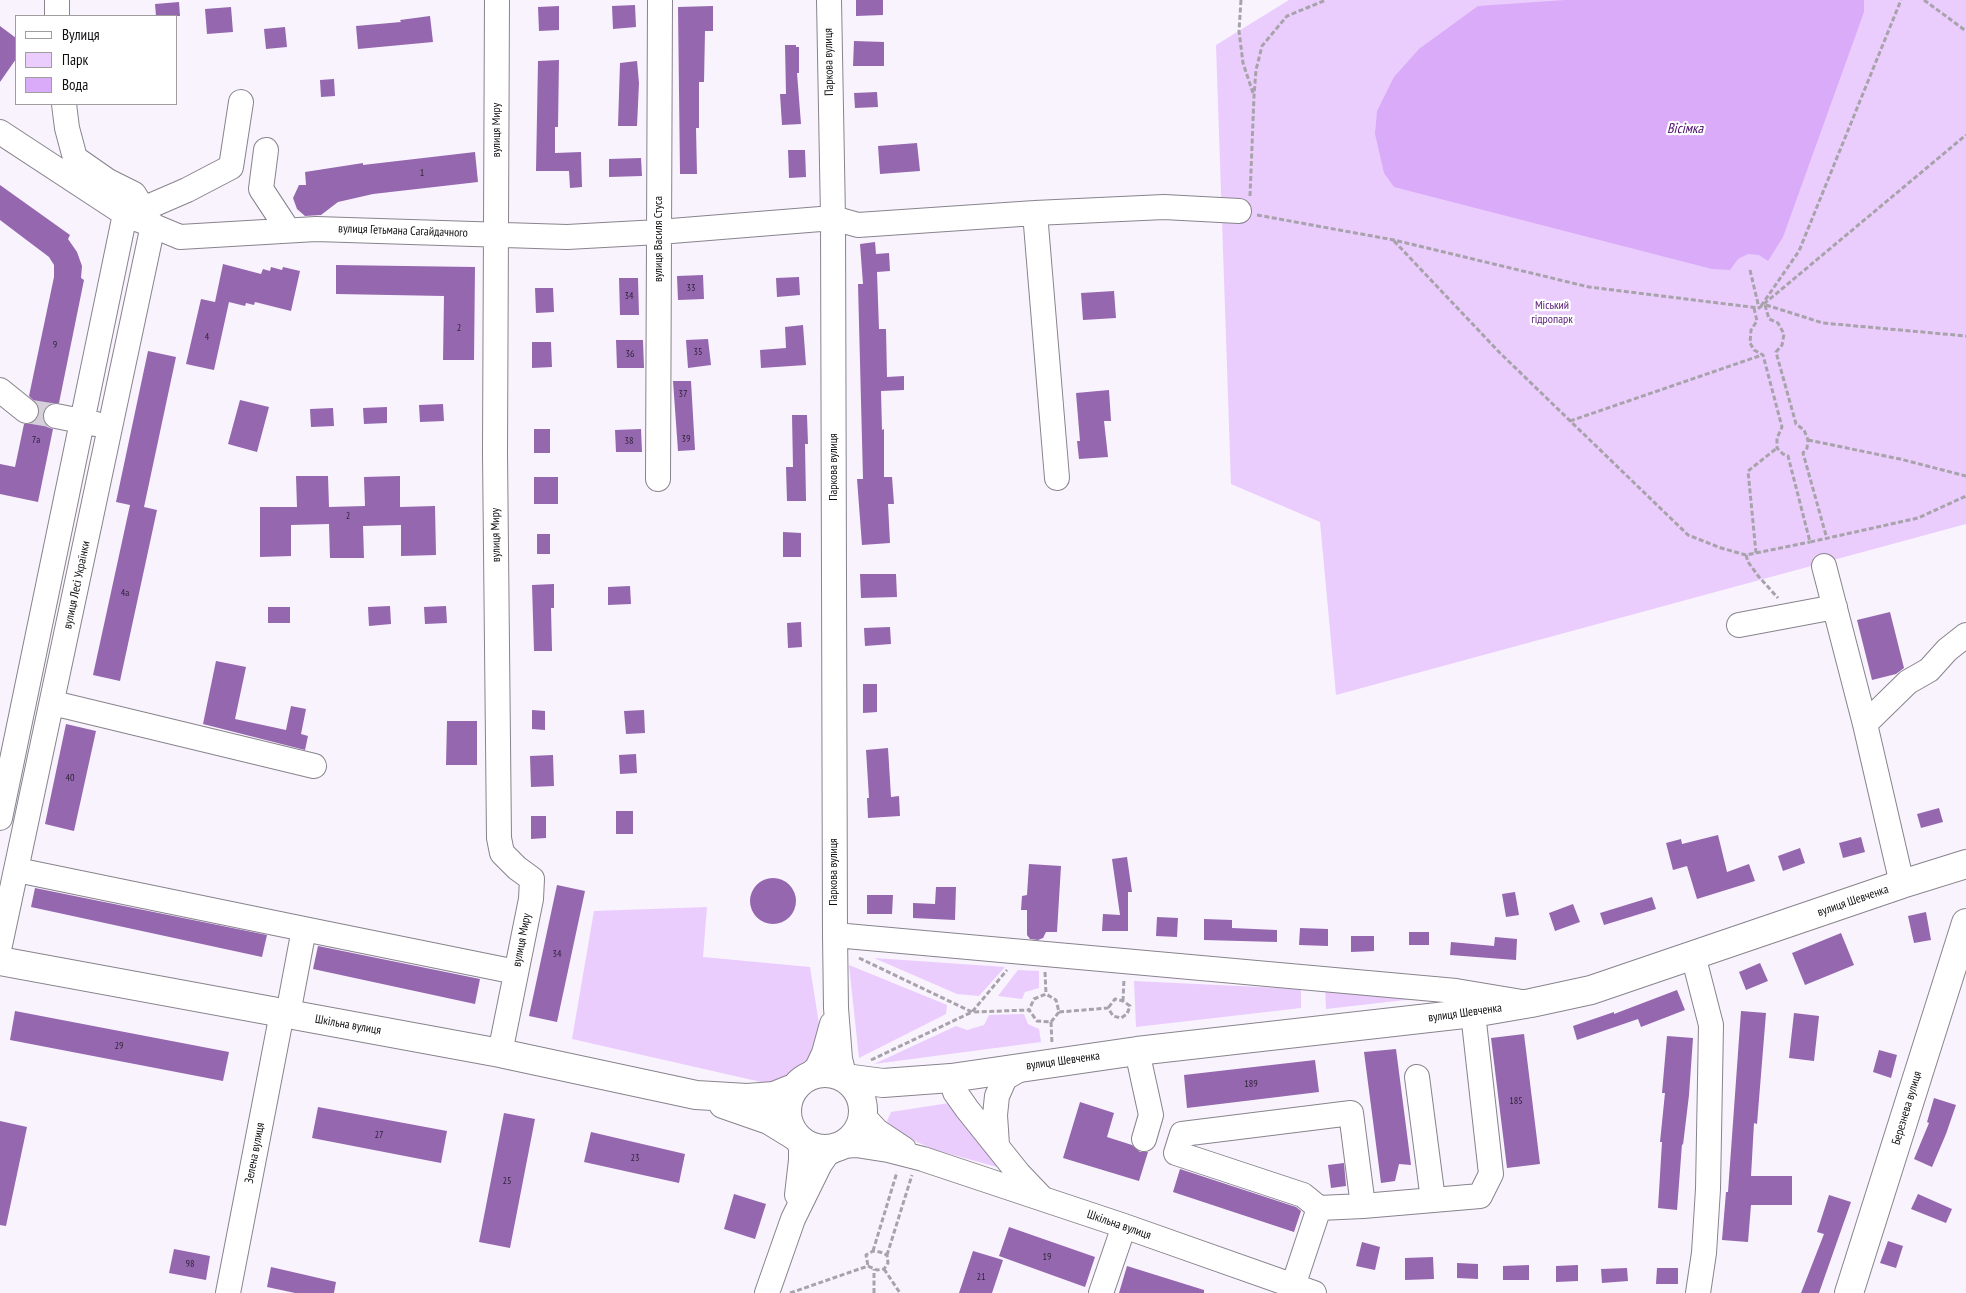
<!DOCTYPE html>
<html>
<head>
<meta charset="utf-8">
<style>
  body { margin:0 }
  #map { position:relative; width:1966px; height:1293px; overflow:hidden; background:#f9f3fe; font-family:"PT Sans Narrow",sans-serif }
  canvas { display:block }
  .legend { position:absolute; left:15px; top:15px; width:162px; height:90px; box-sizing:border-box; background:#fff; border:1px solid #9f9e9f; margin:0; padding:6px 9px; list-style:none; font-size:15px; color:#0f0d10 }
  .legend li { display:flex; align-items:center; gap:10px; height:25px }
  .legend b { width:25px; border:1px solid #9f9e9f }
</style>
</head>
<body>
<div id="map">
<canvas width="1966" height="1293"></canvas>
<ul class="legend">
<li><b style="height:6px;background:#fff"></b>Вулиця</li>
<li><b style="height:14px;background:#eacdfd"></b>Парк</li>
<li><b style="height:14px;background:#daabf8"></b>Вода</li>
</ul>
</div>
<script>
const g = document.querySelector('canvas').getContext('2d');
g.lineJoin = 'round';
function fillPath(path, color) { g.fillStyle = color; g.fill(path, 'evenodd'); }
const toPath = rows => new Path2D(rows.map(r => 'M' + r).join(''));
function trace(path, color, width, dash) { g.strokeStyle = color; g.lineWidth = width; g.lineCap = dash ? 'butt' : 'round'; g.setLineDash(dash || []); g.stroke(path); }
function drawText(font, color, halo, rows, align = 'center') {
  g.font = font + ' "PT Sans Narrow",sans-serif'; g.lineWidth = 4.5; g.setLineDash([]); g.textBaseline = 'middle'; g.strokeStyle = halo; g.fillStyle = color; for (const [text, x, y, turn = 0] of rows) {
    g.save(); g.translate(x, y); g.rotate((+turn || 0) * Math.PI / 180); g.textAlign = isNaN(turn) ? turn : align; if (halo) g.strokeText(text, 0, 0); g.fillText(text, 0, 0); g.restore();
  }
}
fillPath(toPath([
  [1289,0,1966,0,1966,524,1336,695,1320,522,1231,484,1216,45],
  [707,907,703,957,810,967,819,1024,809,1058,790,1073,770,1084,572,1039,594,911],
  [874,958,1005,967,979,996,957,994],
  [849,965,947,1005,946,1014,859,1058],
  [1018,970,1039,971,1039,988,1025,992,1022,999,998,996],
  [1134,981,1301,989,1301,1008,1136,1027],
  [1325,986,1449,995,1326,1009],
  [1024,1014,1028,1024,1039,1029,1041,1042,874,1064,956,1026,967,1030,984,1025,989,1015],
  [949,1103,1004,1169,932,1149,898,1133,887,1121,891,1112]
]), '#eacdfd');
fillPath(toPath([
  [1565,0,1864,0,1864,12,1783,237,1768,261,1759,255,1748,254,1738,259,1730,270,1712,269,1394,187,1384,173,1375,134,1377,111,1394,77,1419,49,1478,6]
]), '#daabf8');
fillPath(toPath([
  [856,0,883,0,883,15,856,16],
  [179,2,180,16,156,16,155,4],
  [635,5,636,27,613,29,612,6],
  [559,6,559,30,539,31,538,7],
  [713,6,713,31,705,31,704,82,699,82,699,128,696,128,697,174,680,174,678,7],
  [231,7,233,32,207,34,205,9],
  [430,16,433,42,358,49,356,26,401,22,400,20],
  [0,26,16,38,16,59,0,82],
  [285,27,287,47,266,49,264,29],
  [854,41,884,42,884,66,853,66],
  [785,45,796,45,796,47,799,47,799,73,797,73,801,124,782,125,780,94,786,94],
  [559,60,558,127,555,127,555,153,581,152,582,187,570,188,569,171,536,171,538,61],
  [637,61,639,83,637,126,618,126,620,63],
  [334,79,335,96,321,97,320,80],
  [877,92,878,107,855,108,854,93],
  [917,143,920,171,880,174,878,146],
  [788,150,805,150,806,177,789,178],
  [475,152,478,182,373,194,338,202,321,215,305,216,297,209,293,198,299,185,306,185,305,172,363,163,363,165],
  [641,158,642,176,609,177,609,159],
  [0,185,70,235,68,239,77,252,82,266,81,278,84,280,59,403,51,403,45,407,43,413,43,421,47,427,53,429,38,502,0,494,0,464,15,467,24,424,31,424,37,419,39,414,39,406,29,396,54,277,54,265,49,257,0,220],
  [875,242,876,254,889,253,890,271,877,272,879,329,886,329,887,377,904,376,904,390,881,391,882,430,884,429,884,477,892,477,894,504,888,504,890,543,862,545,857,479,863,479,858,284,863,284,860,244],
  [223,264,261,274,263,269,270,271,271,267,282,270,283,267,300,271,291,311,255,302,254,305,246,303,245,306,229,302,214,370,186,364,201,299,215,302],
  [336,265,475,267,474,360,443,360,444,296,336,294],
  [703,275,704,299,678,300,677,276],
  [799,277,800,295,777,297,776,278],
  [619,278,638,278,639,315,620,315],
  [535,288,553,288,554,312,536,313],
  [1114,291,1116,318,1083,320,1081,293],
  [803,325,806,365,761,368,760,350,786,348,785,327],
  [708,339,711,365,688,368,686,340],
  [616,340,643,340,644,368,617,368],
  [532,342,551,342,552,367,532,368],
  [148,351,176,357,144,507,157,510,120,681,93,675,130,505,116,502],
  [673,381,691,381,695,450,678,451],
  [1109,390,1111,421,1104,421,1108,457,1079,459,1077,441,1080,441,1076,393],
  [240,400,269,407,257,452,228,444],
  [443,404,444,421,420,422,419,405],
  [387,407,387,423,364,424,363,408],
  [333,408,334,426,311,427,310,409],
  [792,415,807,415,808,444,805,444,806,501,787,501,786,467,793,467],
  [534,429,550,429,550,453,534,453],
  [641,429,642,452,616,452,615,430],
  [296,476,328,476,329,507,365,506,364,477,400,476,400,507,435,506,436,555,401,556,401,525,363,526,364,558,330,558,329,524,291,525,291,556,260,557,260,507,297,507],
  [534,477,558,477,558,504,534,504],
  [783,532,801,533,801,557,783,557],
  [537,534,550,534,550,554,537,554],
  [860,574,896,574,897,597,861,598],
  [554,584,554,608,551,608,552,651,534,651,532,585],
  [630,586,631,604,608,605,608,587],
  [390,606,391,624,369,626,368,607],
  [446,606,447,623,425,624,424,607],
  [268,607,290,607,290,623,268,623],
  [1890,612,1904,668,1896,674,1872,680,1857,620],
  [801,622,802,647,788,648,787,623],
  [890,627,891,644,865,646,864,628],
  [216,661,246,667,235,719,286,730,291,706,306,709,301,734,308,736,305,750,203,724],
  [863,684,877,684,877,712,863,713],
  [532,710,545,711,545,730,532,729],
  [644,710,645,733,626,734,624,711],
  [447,721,477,721,477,765,446,765],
  [66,724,96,731,74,831,45,824],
  [888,748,891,797,899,796,900,816,868,818,867,798,869,798,866,750],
  [636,754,637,773,620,774,619,755],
  [553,755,554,786,531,787,530,756],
  [1939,808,1943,822,1921,828,1917,814],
  [616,811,633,811,633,834,616,834],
  [531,816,546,816,546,838,531,839],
  [1718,835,1727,872,1749,864,1755,881,1697,899,1687,866,1673,870,1666,843,1681,839,1682,844],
  [1861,837,1865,852,1843,858,1839,843],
  [1800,848,1805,863,1783,871,1778,856],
  [1127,857,1132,892,1128,892,1128,931,1102,931,1103,914,1120,915,1112,859],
  [1029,864,1061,866,1057,932,1046,932,1043,938,1038,940,1030,939,1027,935,1027,910,1021,910,1022,896,1027,895],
  '750 901a23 23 0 1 1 46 0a23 23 0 1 1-46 0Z',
  [557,885,585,891,557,1022,529,1016],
  [936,887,956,887,955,920,913,918,913,903,935,904],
  [35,888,267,935,262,957,31,907],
  [1515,892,1519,915,1506,917,1502,894],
  [867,895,893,895,892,914,867,914],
  [1652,897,1656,909,1604,925,1600,913],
  [1573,904,1580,922,1555,931,1549,913],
  [1926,912,1931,940,1914,943,1908,916],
  [1157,917,1178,918,1177,937,1156,936],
  [1204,919,1232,920,1232,928,1277,930,1277,942,1204,940],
  [1300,928,1328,929,1328,946,1299,945],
  [1409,932,1429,932,1429,945,1409,945],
  [1841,933,1854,965,1805,985,1792,953],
  [1351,936,1374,936,1374,951,1351,952],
  [1495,937,1517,939,1516,960,1450,955,1451,942,1494,946],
  [318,946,480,979,475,1004,313,969],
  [1760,963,1768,981,1746,990,1739,972],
  [1677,990,1685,1010,1641,1027,1638,1019,1577,1040,1573,1026,1614,1012,1614,1014],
  [15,1011,229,1052,223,1081,10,1040],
  [1741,1011,1766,1013,1757,1124,1754,1123,1751,1176,1792,1176,1792,1205,1751,1205,1748,1242,1722,1240,1726,1192,1728,1192],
  [1794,1013,1819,1016,1814,1061,1789,1058],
  [1524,1034,1540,1164,1507,1168,1491,1038],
  [1667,1036,1693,1038,1689,1095,1683,1145,1682,1144,1677,1210,1658,1208,1662,1142,1660,1142,1665,1093,1662,1093],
  [1396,1049,1411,1165,1399,1164,1395,1181,1381,1183,1364,1052],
  [1879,1050,1897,1055,1891,1078,1873,1072],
  [1315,1060,1319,1092,1187,1108,1184,1075],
  [1934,1098,1956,1105,1946,1134,1932,1167,1914,1159,1929,1123,1927,1122],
  [1080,1102,1114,1113,1107,1137,1132,1145,1140,1152,1148,1152,1139,1181,1063,1158],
  [318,1107,447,1131,441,1163,312,1138],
  [504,1113,535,1119,510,1248,479,1242],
  [0,1121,27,1127,6,1226,0,1225],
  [591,1132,685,1154,679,1183,584,1162],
  [1344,1163,1346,1186,1331,1188,1328,1165],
  [1180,1169,1296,1207,1301,1211,1294,1232,1173,1192],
  [734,1194,766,1204,755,1239,724,1229],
  [1918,1194,1952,1209,1946,1223,1911,1209],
  [1829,1195,1851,1202,1819,1293,1801,1293,1824,1234,1817,1232],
  [1009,1227,1095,1257,1085,1287,999,1256],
  [1888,1241,1903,1246,1896,1268,1880,1263],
  [1362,1242,1380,1247,1375,1270,1356,1266],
  [174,1249,210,1256,206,1280,169,1273],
  [973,1251,1003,1260,992,1293,959,1293],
  [1433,1257,1434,1279,1405,1280,1405,1258],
  [1457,1263,1478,1264,1478,1279,1457,1278],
  [1529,1265,1529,1280,1503,1280,1503,1266],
  [1578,1265,1578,1281,1556,1282,1556,1266],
  [1127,1266,1204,1290,1204,1293,1119,1293],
  [271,1267,336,1282,334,1293,295,1293,267,1287],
  [1627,1268,1628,1281,1602,1283,1601,1269],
  [1657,1268,1678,1268,1678,1284,1656,1284]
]), '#9467af');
trace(toPath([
  [26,411,56,416]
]), '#d6d0da', 24, [24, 12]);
const minor = toPath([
  [57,0,57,16],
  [497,0,495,453,499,838,502,853,517,868,532,879,531,899,500,1053],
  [829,0,833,218,835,935],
  [64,104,67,128,75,158,108,181,134,194,143,209,139,220],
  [0,132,125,214,180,237,316,229,567,237,659,232,833,218,858,225,1035,213,1164,207,1239,211],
  [266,150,261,189,288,230],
  [143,209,187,190,231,167,241,102],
  [1035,213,1057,478],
  [0,390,26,411],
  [56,416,96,424],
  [658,479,660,0],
  [1824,566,1865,724,1902,884],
  [1739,625,1835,607],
  [53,703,314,766],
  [1865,724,1908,682,1929,670,1947,650,1966,635],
  [0,818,125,214],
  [17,870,304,929,288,1014],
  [304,929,516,972],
  [0,945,153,225],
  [1693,955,1711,1025,1708,1189,1704,1253,1698,1293],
  [1137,1051,1151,1115,1144,1139],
  [807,1077,817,1068,824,1053,832,1024],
  [1417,1077,1433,1200],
  [845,1078,840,1059,836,1008,835,935,1456,991,1522,1002],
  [951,1078,955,1092,967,1109,1019,1174,1040,1196],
  [863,1116,877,1131,904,1149],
  [795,1136,801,1147,801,1160,797,1195],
  [997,1145,995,1115,997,1096,1005,1078,1024,1067],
  [1363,1206,1319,1208,1303,1195,1176,1153,1182,1134,1351,1113,1363,1206,1480,1196,1491,1174,1473,1013],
  [1293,1286,1319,1208],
  [228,1293,282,1013],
  [767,1293,793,1219,820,1164,827,1154,842,1146,856,1145,888,1150,923,1159,1124,1226,1314,1293],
  [1101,1293,1124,1226]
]);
const major = toPath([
  [0,961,500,1053,696,1095,747,1098,774,1096,794,1088],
  '787 1111a38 38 0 1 1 76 0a38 38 0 1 1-76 0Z',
  [845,1078,883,1083,951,1078,1137,1051,1473,1013,1531,1003,1591,990,1902,884,1966,864],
  [723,1104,769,1120,795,1136],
  [1849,1293,1966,923]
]);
trace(minor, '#88838c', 26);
trace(major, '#88838c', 30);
trace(toPath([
  [1241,0,1239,31,1243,63,1253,93],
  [1924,0,1966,31],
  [1250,196,1254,96,1256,70,1262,46,1287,16,1326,0],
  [1257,215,1394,240,1589,287,1759,308,1966,135],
  [1394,241,1500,353,1688,535,1721,548,1746,555,1756,553,1748,471,1777,448],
  [1750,270,1759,308],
  [1765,305,1769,319,1778,323,1784,334,1782,345,1776,352,1796,424,1804,430,1808,440,1807,448,1803,453,1827,539],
  [1766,305,1823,323,1966,336],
  [1761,306,1799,251,1901,0],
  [1754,308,1757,321,1751,330,1750,343,1754,350,1763,355,1782,427,1777,438,1777,448,1783,454,1788,456,1810,542,1918,518,1966,496],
  [1570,421,1762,355],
  [1808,440,1900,459,1966,476],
  [1756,553,1810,542],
  [1746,555,1748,562,1759,577,1778,598],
  [859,958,972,1012,1029,1010,1037,1021,1051,1022,1059,1012,1056,1000,1046,994,1034,999,1029,1010],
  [1045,972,1046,994],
  [1123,1001,1124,979],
  [1059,1012,1108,1008,1113,1016,1121,1018,1127,1014,1130,1006,1123,1001,1115,999,1108,1008],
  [1051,1022,1052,1044],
  [871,1060,972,1012,1007,970],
  [873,1251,897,1172],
  [887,1255,912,1175],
  [884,1269,900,1293],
  [790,1293,868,1266,877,1270,884,1269,888,1263,887,1255,880,1252,873,1251,866,1255,868,1266],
  [874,1293,874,1269]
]), '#a8a3ab', 3, [5, 2.5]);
trace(minor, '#fff', 24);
trace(major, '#fff', 28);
drawText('10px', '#302438', null, [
  ["1",422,173],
  ["33",691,288],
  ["34",629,296],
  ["2",459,328],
  ["4",207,337],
  ["9",55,345],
  ["35",698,352],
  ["36",630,354],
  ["37",683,394],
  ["39",686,439],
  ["7а",36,440],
  ["38",629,441],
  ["2",348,516],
  ["4а",125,593],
  ["40",70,778],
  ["34",557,954],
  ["29",119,1046],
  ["189",1251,1084],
  ["185",1516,1101],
  ["27",379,1135],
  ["23",635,1158],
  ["25",507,1181],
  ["19",1047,1257],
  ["98",190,1264],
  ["21",981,1277]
]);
drawText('12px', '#0f0d10', '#fff', [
  ["Паркова вулиця",829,62,-91],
  ["вулиця Миру",497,130,-90],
  ["вулиця Гетьмана Сагайдачного",403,231,2],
  ["вулиця Василя Стуса",659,239,-90],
  ["Паркова вулиця",834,467,-90],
  ["вулиця Миру",496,535,-91],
  ["вулиця Лесі Українки",77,585,-78],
  ["Паркова вулиця",834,872,-90],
  ["вулиця Шевченка",1853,901,-19],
  ["вулиця Миру",522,940,-79],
  ["вулиця Шевченка",1465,1013,-8],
  ["Шкільна вулиця",348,1025,10],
  ["вулиця Шевченка",1063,1061,-8],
  ["Березнева вулиця",1907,1108,-73],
  ["Зелена вулиця",255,1153,-79],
  ["Шкільна вулиця",1119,1225,19]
]);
drawText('12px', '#5c227b', '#fff', [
  ["Міський",1552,306],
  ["гідропарк",1552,320]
]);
drawText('italic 14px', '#4b0c68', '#fff', [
  ["Вісімка",1685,129]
]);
</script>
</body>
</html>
